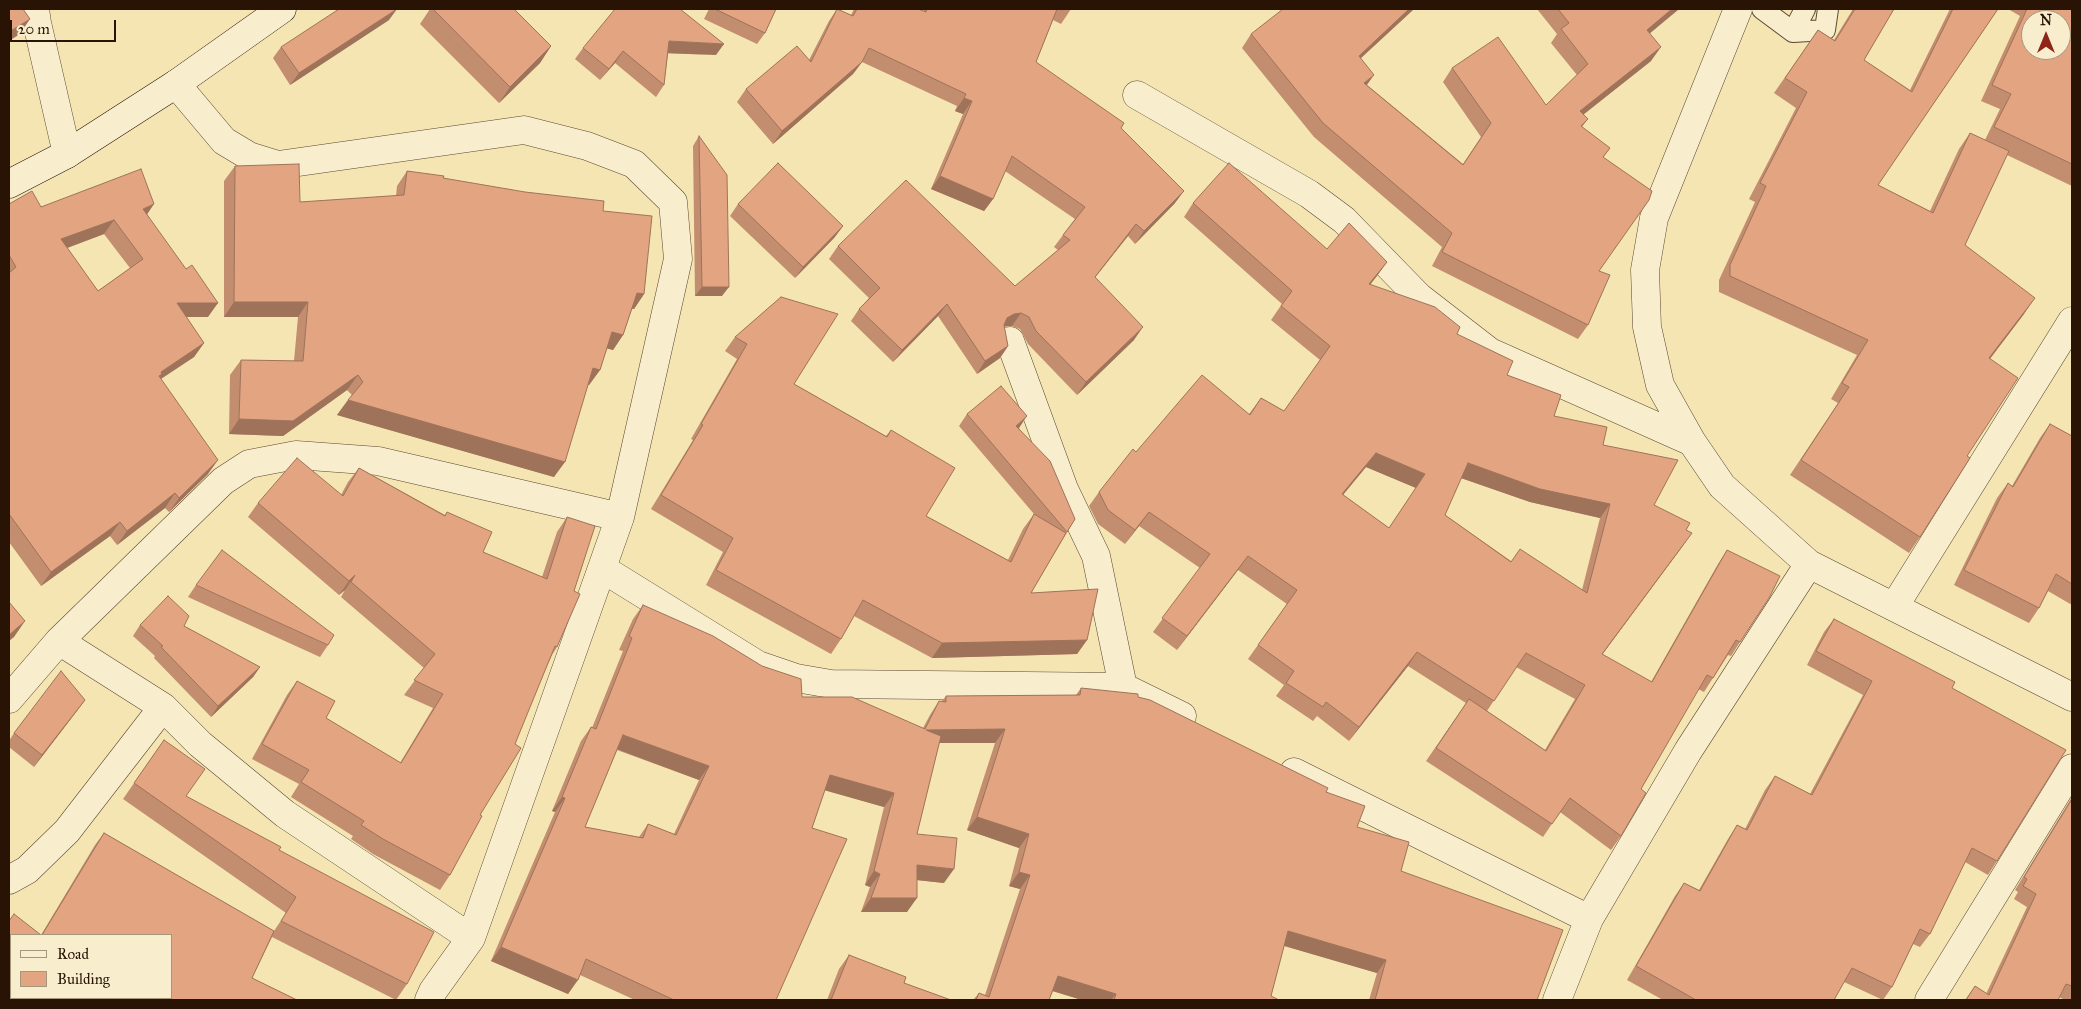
<!DOCTYPE html>
<html>
<head>
<meta charset="utf-8">
<style>
  body { margin:0 }
  #map { position:relative; width:2081px; height:1009px; overflow:hidden; background:#f4e5b3; font-family:"IM FELL Great Primer",serif }
  canvas { display:block }
  .frame { position:absolute; inset:0; border:10px solid #291305; pointer-events:none }
  .legend { position:absolute; left:10px; top:934px; width:162px; height:65px; box-sizing:border-box; background:#f8eece; border:1px solid #a5967e; margin:0; padding:6px 9px; list-style:none; font-size:15px; color:#291305 }
  .legend li { display:flex; align-items:center; gap:10px; height:25px }
  .legend b { width:25px; border:1px solid #a5967e }
  .north { position:absolute; left:2021px; top:10px; width:50px; height:50px; box-sizing:border-box; background:#f8eece; border:1px solid #a5967e; border-radius:50%; rotate:0deg; font-size:14px; font-weight:700; line-height:20px; text-align:center; color:#291305 }
  .north::after { content:''; display:block; margin:auto; width:18px; height:22px; background:#8f2418; clip-path:polygon(50% 0,100% 100%,50% 72%,0 100%) }
  .scale { position:absolute; left:10px; top:20px; width:106px; height:22px; box-sizing:border-box; border:2px solid #291305; border-top:0; padding-left:6px; font-size:15px; line-height:18px; white-space:nowrap; color:#291305; -webkit-text-stroke:4px #f8eece; paint-order:stroke }
</style>
</head>
<body>
<div id="map">
<canvas width="2081" height="1009"></canvas>
<div class="frame"></div>
<ul class="legend">
<li><b style="height:6px;background:#f8eece"></b>Road</li>
<li><b style="height:14px;background:#e3a481"></b>Building</li>
</ul>
<div class="north">N</div>
<div class="scale">20 m</div>
</div>
<script>
const g = document.querySelector('canvas').getContext('2d');
g.lineJoin = 'round';
const toPath = rows => new Path2D(rows.map(r => 'M' + r).join(''));
function trace(path, color, width, dash) { g.strokeStyle = color; g.lineWidth = width; g.lineCap = dash ? 'butt' : 'round'; g.setLineDash(dash || []); g.stroke(path); }
function fillPath(path, color) { g.fillStyle = color; g.fill(path, 'evenodd'); }
const lane = toPath([
  [1762,9,1793,32,1825,30,1828,9],
  [1793,32,1805,9]
]);
const street = toPath([
  [35,9,37,23,67,154],
  [1738,9,1654,218,1645,270,1647,327,1660,385,1692,442,1722,486,1809,564,2072,697],
  [176,84,224,141,249,156,278,165,524,130,587,146,634,164,673,202,678,259,620,517,471,938,433,991,429,1000],
  [1137,95,1309,194,1344,220,1419,297,1490,352,1692,442],
  [1010,341,1064,489,1096,556,1123,687],
  [603,569,758,665,796,678,831,684,1123,687,1182,716],
  [1894,607,2072,321],
  [59,641,163,707,200,744,285,814,471,938],
  [9,699,59,641,223,481,249,464,296,455,378,461,620,517],
  [1294,772,1589,919],
  [9,880,27,870,67,831,163,707],
  [1557,1000,1589,919,1688,751,1809,564],
  [1929,1000,2072,768]
]);
const secondary = toPath([
  [9,184,67,154,176,84,282,9]
]);
trace(lane, '#5c4830', 22);
trace(street, '#5c4830', 29);
trace(secondary, '#291305', 29);
trace(lane, '#f8eece', 20);
trace(street, '#f8eece', 28);
trace(secondary, '#f8eece', 28);
fillPath(toPath([
  [430,9,514,9,551,46,540,63,499,103,420,24],
  [709,9,776,9,765,33,757,44,704,19],
  [837,9,851,15,854,9,918,9,923,11,925,9,1071,9,1061,24,1053,20,1036,62,1121,128,1175,203,1135,244,1128,236,1095,277,1134,340,1077,395,1028,344,1020,329,1012,326,1004,327,1008,346,1000,358,977,374,938,316,893,362,851,321,859,309,869,298,829,259,838,246,1015,286,1058,250,1054,247,1075,219,1005,171,993,199,984,211,931,189,963,114,955,111,957,106,862,62,853,74,773,144,737,102,746,89,809,60,829,21],
  [1414,9,1361,58,1367,85,1463,164,1481,137,1443,82,1452,68,1546,105,1577,75,1551,43,1557,34,1537,9,1679,9,1650,33,1651,61,1583,115,1588,119,1582,127,1610,148,1603,158,1599,271,1588,325,1578,339,1432,266,1442,247,1314,137,1242,48,1251,34],
  [1853,9,1894,9,1864,60,1910,90,1950,9,1998,9,1878,185,1930,211,1959,149,1970,133,1985,140,2000,109,1981,101,2020,16,2008,9,2072,9,2072,186,2007,155,1965,245,2024,314,1990,359,1967,456,1920,537,1909,553,1790,475,1838,403,1831,399,1857,355,1719,292,1719,280,1755,202,1749,199,1796,108,1774,93,1818,30,1834,40],
  [389,20,290,85,273,58,281,47],
  [583,48,716,55,668,53,664,85,656,97,615,63,600,80,575,59],
  [699,136,722,296,695,296,693,146],
  [235,166,300,202,396,196,397,186,407,171,603,211,644,294,634,309,632,309,623,335,613,350,607,348,600,370,589,385,588,385,554,477,337,415,352,395,347,390,283,436,229,434,230,375,241,360,294,361,298,317,224,317,224,181],
  [1193,203,1327,249,1387,262,1370,285,1457,334,1507,375,1554,416,1603,445,1654,505,1686,530,1682,547,1602,655,1651,682,1718,564,1727,550,1740,642,1731,656,1728,655,1713,678,1704,692,1698,689,1641,789,1621,836,1611,850,1560,812,1543,837,1426,761,1466,703,1408,666,1349,741,1317,716,1313,721,1276,696,1284,685,1248,659,1287,604,1238,570,1177,650,1153,632,1200,568,1139,526,1125,544,1098,524,1089,506,1099,492,1136,452,1249,414,1261,398,1284,411,1320,360,1271,320,1282,304,1184,217],
  [1366,467,1416,488,1389,528,1343,495],
  [1461,478,1530,502,1600,518,1582,590,1511,561,1445,515],
  [1516,667,1575,699,1545,750,1487,711],
  [9,204,147,214,208,317,186,317,204,343,194,357,161,379,208,474,169,512,165,508,117,545,110,536,41,586,9,542],
  [104,234,130,268,98,291,67,248],
  [738,204,843,226,834,238,795,278,730,216],
  [781,297,794,384,886,436,891,430,926,516,1008,560,1023,529,1034,514,959,426,967,414,1019,428,1075,519,1031,593,1087,640,1077,654,932,658,854,616,841,639,831,654,706,585,723,552,651,509,693,440,691,439,737,359,725,351,735,337],
  [2050,424,2072,436,2072,605,2048,591,2039,608,2029,623,1954,585,1997,498,2008,483,2012,486,2040,438],
  [359,468,445,515,447,512,483,552,542,577,557,532,567,517,574,591,557,647,552,655,480,815,450,875,440,890,373,854,351,839,353,836,291,797,299,784,252,759,287,695,297,681,326,718,400,763,433,708,404,695,424,668,341,597,345,590,339,595,248,517,258,503,341,495,348,482],
  [196,585,328,645,320,657,188,597],
  [643,605,802,697,923,728,930,715,939,701,942,701,946,696,1076,695,1081,688,1138,697,1326,792,1357,827,1401,871,1537,1000,1369,1000,1377,973,1284,946,1271,996,1279,1000,1082,1000,1053,991,1049,1000,973,1000,979,993,985,995,1020,889,1009,886,1019,848,967,830,995,743,939,743,917,834,944,883,917,880,907,912,861,912,870,887,865,885,884,807,825,790,812,828,776,1000,635,1000,580,975,568,994,491,961,555,812,552,811,581,741,591,727,592,728,623,651,619,650,633,619],
  [617,750,699,780,674,834,648,824,639,837,585,827],
  [1834,619,1952,688,1997,861,1988,875,1965,862,1930,934,1920,947,1913,944,1892,987,1883,1000,1844,982,1834,1000,1663,1000,1627,980,1675,896,1684,883,1699,890,1728,839,1737,825,1745,829,1765,790,1775,776,1810,794,1863,695,1807,665,1824,632],
  [140,625,260,667,253,677,211,717,154,658,155,656,133,636],
  [85,700,34,767,9,747,9,741,14,733],
  [164,740,186,796,279,850,407,984,396,1000,272,937,252,978,297,1000,76,1000,70,998,171,998,171,935,11,935,11,998,44,998,42,1000,9,1000,9,921,41,935,95,845,104,833,274,931,286,913,123,799],
  [2072,797,2072,1000,2065,1000,2059,997,2058,1000,1965,1000,1975,986,1986,994,2027,907,2014,899,2018,892,2015,890],
  [849,955,904,983,951,1000,827,1000,839,969]
]), '#c38d6f');
fillPath(toPath([
  [397,9,389,20,290,85,299,73],
  [1409,9,1414,9,1349,69,1359,56],
  [1672,9,1679,9,1637,44,1647,30],
  [30,19,20,34,9,41,9,32],
  [669,41,724,44,716,55,661,53],
  [551,46,540,63,499,103,510,87],
  [1661,47,1651,61,1570,125,1580,111],
  [623,51,615,63,600,80,609,69],
  [862,62,853,74,773,144,782,131],
  [1374,75,1364,89,1364,83],
  [964,98,972,101,963,114,955,111],
  [940,176,993,199,984,211,931,189],
  [1184,191,1175,203,1135,244,1144,231],
  [154,204,144,219,143,209],
  [114,220,104,234,51,254,61,239],
  [1136,224,1128,236,1086,289,1095,277],
  [843,226,834,238,795,278,803,267],
  [1387,262,1377,276,1359,298,1369,284],
  [702,287,729,287,722,296,695,296],
  [637,293,644,294,634,309,626,308],
  [2035,298,2024,314,1978,374,1989,358],
  [234,302,308,302,298,317,224,317],
  [177,303,218,303,208,317,167,317],
  [947,304,938,316,893,362,902,350],
  [1021,313,1012,326,1005,326,998,331,1007,318,1014,314],
  [1143,327,1134,340,1077,395,1086,382],
  [612,332,623,335,613,350,601,347],
  [204,343,194,357,156,382,161,372],
  [1008,346,1000,358,977,374,985,361],
  [593,368,600,370,589,385,583,383],
  [358,375,347,390,283,436,229,434,239,419],
  [348,400,565,462,554,477,337,415],
  [1027,416,1019,428,1008,437,1016,426],
  [1376,453,1425,474,1416,488,1366,467,1332,508,1342,494],
  [218,460,208,474,169,512,179,498],
  [1468,463,1610,504,1600,518,1530,502,1458,477],
  [175,493,165,508,117,545,127,531],
  [1149,512,1139,526,1125,544,1135,530],
  [120,522,110,536,41,586,51,572],
  [1692,533,1682,547,1592,668,1602,654],
  [1248,556,1238,570,1177,650,1187,636],
  [355,575,345,590,339,595,349,581],
  [25,621,14,637,9,641,9,635],
  [1087,640,1077,654,932,658,942,643],
  [1417,652,1408,666,1349,741,1359,727],
  [260,667,253,677,211,717,218,706],
  [85,700,77,711,34,767,42,755],
  [1005,729,995,743,917,743,926,730],
  [623,735,709,766,699,780,614,748],
  [830,775,894,793,884,807,820,789],
  [562,797,565,798,555,812,552,811],
  [977,817,1029,834,1019,848,967,830],
  [917,865,954,869,944,883,907,879],
  [874,871,880,874,870,887,865,885],
  [1019,872,1030,875,1020,889,1009,886],
  [871,898,917,898,907,912,861,912],
  [1288,931,1386,960,1377,973,1278,944],
  [501,947,578,980,568,994,491,961],
  [1058,976,1116,994,1111,1000,1082,1000,1049,990],
  [70,998,107,998,106,1000,76,1000]
]), '#9f735a');
const building = toPath([
  [9,9,23,9,30,19,9,32,9,9],
  [339,9,397,9,299,73,281,47,339,9],
  [433,9,514,9,551,46,510,87,433,9],
  [615,9,680,9,724,44,669,41,664,85,623,51,609,69,583,48,615,9],
  [715,9,776,9,765,33,715,9],
  [837,9,853,16,857,9,918,9,926,12,927,9,1057,9,1036,62,1124,123,1121,128,1184,191,1144,231,1136,224,1095,277,1143,327,1086,382,1036,331,1029,317,1021,313,1014,314,1007,318,1004,325,1008,346,985,361,947,304,902,350,859,309,880,288,838,246,906,180,1015,286,1070,240,1063,235,1085,207,1012,156,993,199,940,176,972,101,964,98,966,94,869,48,862,62,782,131,746,89,797,46,811,62,837,9],
  [1283,9,1409,9,1359,56,1374,75,1364,83,1463,165,1491,123,1452,68,1498,37,1546,105,1588,64,1561,29,1569,23,1558,9,1672,9,1647,30,1661,47,1580,111,1588,119,1581,126,1610,148,1603,157,1652,191,1649,200,1599,271,1610,275,1588,325,1442,252,1452,233,1323,123,1251,34,1283,9],
  [1855,9,1894,9,1864,60,1912,92,1953,9,1998,9,1878,185,1933,213,1970,133,2009,151,1965,245,2035,298,1989,358,2018,378,1967,456,1970,458,1920,537,1801,460,1849,387,1842,383,1868,340,1730,276,1730,265,1766,186,1760,183,1807,92,1785,78,1818,30,1835,41,1855,9],
  [2027,9,2072,9,2072,164,1994,127,2011,94,1992,85,2027,9],
  [2031,20,2061,20,2061,50,2031,50,2031,20],
  [699,136,727,175,729,287,702,287,699,136],
  [778,163,843,226,803,267,738,204,778,163],
  [1229,163,1327,249,1349,223,1387,262,1369,284,1435,307,1460,327,1457,334,1513,361,1507,375,1561,395,1554,416,1607,427,1603,445,1678,460,1654,505,1690,523,1686,530,1692,533,1602,654,1652,682,1727,550,1780,576,1769,598,1740,642,1736,640,1713,678,1707,675,1641,789,1646,793,1621,836,1570,798,1552,824,1436,748,1469,699,1546,751,1585,685,1526,653,1494,701,1417,652,1359,727,1326,702,1323,707,1286,683,1294,671,1258,645,1297,590,1248,556,1187,636,1162,618,1210,554,1149,512,1135,530,1108,510,1099,492,1133,449,1136,452,1202,375,1250,415,1261,398,1284,411,1330,346,1281,306,1292,291,1193,203,1229,163],
  [1376,453,1425,474,1389,528,1342,494,1376,453],
  [1468,463,1540,489,1610,504,1587,593,1520,549,1511,562,1445,515,1468,463],
  [299,164,300,202,404,195,407,171,444,176,443,178,525,192,604,201,603,211,652,216,644,294,637,293,623,335,612,332,600,370,593,368,565,462,348,400,363,382,358,375,293,421,239,419,241,360,303,361,308,302,234,302,235,166,299,164],
  [141,169,154,204,143,209,186,269,192,265,218,303,177,303,204,343,161,372,162,374,159,376,218,460,179,498,175,493,127,531,120,522,51,572,9,514,9,273,16,267,9,255,9,204,32,191,41,207,141,169],
  [114,220,143,259,98,291,61,239,114,220],
  [781,297,838,314,794,384,887,437,891,430,955,468,926,516,1011,562,1034,514,1066,533,1031,593,1098,589,1087,640,942,643,863,600,841,639,716,570,733,538,661,495,703,425,701,424,747,344,735,337,781,297],
  [1001,386,1027,416,1016,426,1050,461,1075,519,1067,532,967,414,1001,386],
  [2050,424,2072,436,2072,584,2056,574,2039,608,1964,570,2008,483,2013,487,2050,424],
  [297,458,343,496,359,468,445,516,447,512,492,532,483,552,547,579,567,517,595,526,574,591,580,594,557,647,555,646,515,744,521,748,480,815,482,816,450,875,383,839,361,825,364,821,301,782,309,770,262,744,297,681,335,701,326,718,401,763,443,694,414,680,435,654,351,582,355,575,349,581,258,503,297,458],
  [222,550,334,635,328,645,196,585,222,550],
  [168,596,189,616,184,626,260,667,218,706,161,647,163,646,140,625,168,596],
  [9,602,25,621,9,635,9,602],
  [643,605,713,636,762,666,801,679,802,697,852,697,925,729,939,701,946,702,946,696,1080,695,1081,688,1138,694,1138,697,1150,700,1328,788,1326,792,1365,806,1357,827,1409,842,1401,871,1563,930,1537,1000,1375,1000,1386,960,1288,931,1271,996,1279,1000,1114,1000,1116,994,1058,976,1049,1000,976,1000,979,993,989,997,1030,875,1019,872,1029,834,977,817,1005,729,926,730,941,736,917,834,957,838,954,869,917,865,917,898,871,898,880,874,874,871,894,793,830,775,812,828,847,839,776,1000,674,1000,586,959,578,980,501,947,565,798,562,797,591,727,596,729,632,638,629,636,643,605],
  [623,735,709,766,676,835,648,824,643,838,585,827,623,735],
  [1834,619,1955,682,1952,688,2066,750,1997,861,1972,848,1930,934,1920,929,1892,987,1852,968,1834,1000,1696,1000,1636,966,1684,883,1700,891,1737,825,1747,830,1775,776,1812,795,1872,681,1816,651,1834,619],
  [61,671,85,700,42,755,14,733,61,671],
  [164,740,205,769,186,796,281,847,279,850,434,932,407,984,281,921,296,897,134,783,164,740],
  [2072,799,2072,986,2066,984,2058,1000,1966,1000,1975,986,1989,995,2036,894,2023,886,2027,879,2024,877,2072,799],
  [104,833,274,931,252,978,297,1000,107,1000,107,998,171,998,171,935,42,935,104,833],
  [14,914,41,935,11,935,11,986,9,984,9,921,14,914],
  [849,955,906,977,904,983,951,1000,831,1000,849,955],
  [27,998,43,998,41,1000,30,1000,27,998]
]);
fillPath(building, '#e3a481');
trace(building, '#9f735a', 1);
</script>
</body>
</html>
